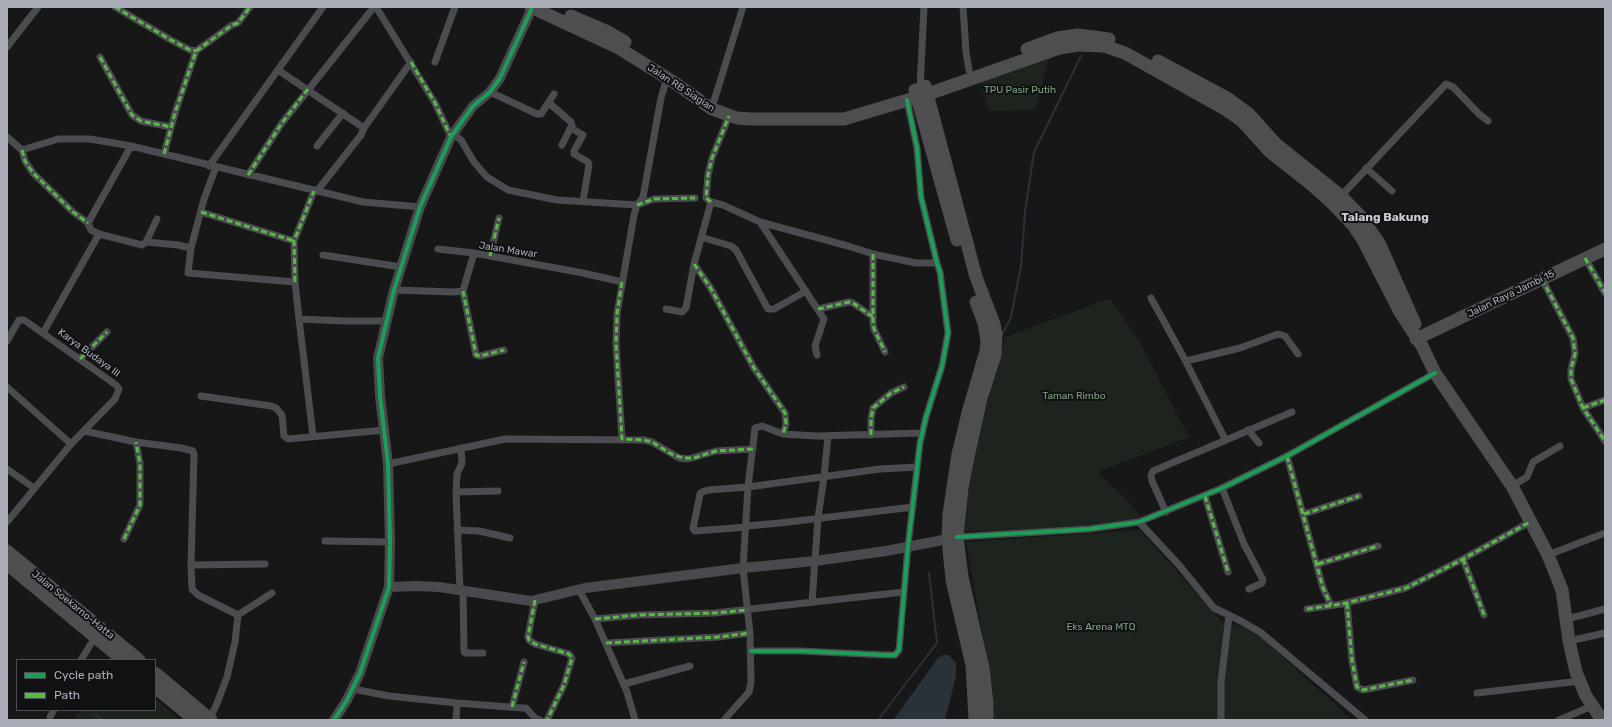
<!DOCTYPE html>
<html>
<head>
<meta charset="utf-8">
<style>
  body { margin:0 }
  #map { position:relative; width:1612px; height:727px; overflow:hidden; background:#171717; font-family:Rubik,sans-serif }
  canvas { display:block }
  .frame { position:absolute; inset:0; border:8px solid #a8adb8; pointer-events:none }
  .legend { position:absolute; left:16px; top:659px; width:140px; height:52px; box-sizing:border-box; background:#111113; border:1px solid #4d4f55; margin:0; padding:5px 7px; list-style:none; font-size:12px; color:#a8adb8 }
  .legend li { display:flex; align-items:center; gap:8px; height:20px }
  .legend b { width:20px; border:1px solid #4d4f55 }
</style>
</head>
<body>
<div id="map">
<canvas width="1612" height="727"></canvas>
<div class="frame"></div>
<ul class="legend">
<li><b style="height:5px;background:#1a9f57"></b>Cycle path</li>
<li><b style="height:5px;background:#58b947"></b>Path</li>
</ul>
</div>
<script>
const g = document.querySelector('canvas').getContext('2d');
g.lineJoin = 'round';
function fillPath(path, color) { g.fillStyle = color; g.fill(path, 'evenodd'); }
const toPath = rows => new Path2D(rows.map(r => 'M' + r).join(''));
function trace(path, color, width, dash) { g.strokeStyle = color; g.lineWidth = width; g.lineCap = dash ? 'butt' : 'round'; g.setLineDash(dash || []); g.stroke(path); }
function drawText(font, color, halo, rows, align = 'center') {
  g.font = font + ' Rubik,sans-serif'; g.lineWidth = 4; g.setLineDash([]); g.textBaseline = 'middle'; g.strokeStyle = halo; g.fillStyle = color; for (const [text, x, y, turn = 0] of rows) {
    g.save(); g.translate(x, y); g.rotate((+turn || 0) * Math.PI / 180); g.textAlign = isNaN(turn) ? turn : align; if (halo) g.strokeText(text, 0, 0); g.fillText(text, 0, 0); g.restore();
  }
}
fillPath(toPath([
  [1049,57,1036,110,989,111,980,81],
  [1110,298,1140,342,1189,437,1098,472,1129,502,1141,517,1125,522,1058,529,965,531,968,492,975,452,983,414,1005,337],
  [1140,530,1222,622,1251,628,1352,720,991,720,993,694,966,542],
  [155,698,179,720,73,720,82,710,155,710]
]), '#1d241e');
fillPath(toPath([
  [943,655,949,655,956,663,956,676,945,720,893,720,938,658]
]), '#2a3239');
trace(toPath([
  [1002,335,1011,317,1021,266,1025,212,1034,152,1081,56],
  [96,715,102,720],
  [878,720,937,643,929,573]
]), '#2a3239', 2);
trace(toPath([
  [115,7,171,40,190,50,196,51],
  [376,7,435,103,451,137],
  [963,7,966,52,969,70],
  [7,47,38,7],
  [100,57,132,115,141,121,171,127],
  [435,62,455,7],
  [278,70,364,128,361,135,317,191],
  [920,88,924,7],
  [490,92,537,114,541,114,554,94],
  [714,101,743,7],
  [549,103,571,122,572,125,562,145],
  [364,128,411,62],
  [571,128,583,135,574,151,574,154,588,162,589,165,583,201],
  [453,134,461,140,474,162,487,177,508,190,557,200,637,205,654,199,695,198],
  [7,137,22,150,58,139,90,139,131,146,363,202,420,207],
  [317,146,343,113],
  [22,150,25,161,33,173,73,212,88,223,91,230,99,234,142,245,146,242,157,219],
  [164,154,175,113,196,51,232,25,238,23,250,7],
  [209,166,323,7],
  [1366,168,1392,191],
  [248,175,282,123,374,7],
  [1341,196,1446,84,1453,87,1479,114,1488,121],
  [711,202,706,198,708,175,712,158,729,116],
  [201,212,294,241],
  [760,222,824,319,815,346,817,355],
  [88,223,131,146],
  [701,237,731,246,736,250,768,309,774,309,806,291],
  [146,242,178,245,191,248,188,273,295,282],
  [191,248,204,199,216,167],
  [438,249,474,253,583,273,622,282],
  [873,254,873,324,874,329,885,352],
  [323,255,401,267],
  [490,256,499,218],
  [1585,258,1605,293],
  [694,264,710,287,754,368,785,413,786,424,783,434],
  [1542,279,1573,338,1575,354,1571,369,1571,379,1583,408,1605,441],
  [394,290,454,292,463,291,474,253],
  [463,291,476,355,480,356,504,350],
  [1151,298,1183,356,1225,439],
  [666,309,682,312,686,308,694,264,711,202,723,205,760,222,848,246,873,254,916,263,937,263],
  [818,309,849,302,853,303,873,317],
  [299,319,295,282,294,241,314,191],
  [43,333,99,234],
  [7,341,19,320,24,320,116,385,119,389,115,399,71,444,7,522],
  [80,359,107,332],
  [1186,361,1240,348,1278,334,1285,336,1298,354],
  [7,387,71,444],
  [201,396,271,406,276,408,282,415,284,436,288,439,385,430],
  [1583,408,1605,400],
  [1248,430,1259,443],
  [84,431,136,442,181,448,193,451,194,455,191,565,192,589,198,595,238,615,235,642,227,677,216,706,209,719],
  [871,435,871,419,873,408,891,393,904,387],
  [313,436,299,319,345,321,387,321],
  [622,439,616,344,617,314,634,215,637,205,643,197,661,98,667,78],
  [1287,456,1323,588,1331,605],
  [388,464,505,439,644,440,652,442,679,458,688,459,716,451,753,449],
  [7,469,34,488],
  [1512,486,1527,477,1533,462,1560,446],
  [1222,488,1244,544,1263,580,1262,583,1249,589],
  [456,492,498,491],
  [1205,496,1228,572],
  [1166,512,1152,481,1151,475,1153,471,1292,412],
  [1304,514,1359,496],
  [1139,522,1179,565,1214,608,1241,621,1260,632,1365,720],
  [747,526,780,523,913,507],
  [747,527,695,531,693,529,700,494,702,492,708,490,748,487,880,469,917,467],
  [457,530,479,531,510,538],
  [957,537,1089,529,1139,522,1222,488,1287,456,1435,373],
  [124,539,140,505,140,463,136,442],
  [325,541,390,542],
  [1548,555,1605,533],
  [1463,559,1484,615],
  [1318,564,1378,546],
  [191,565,265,564],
  [460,590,456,492,457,474,462,463,461,448],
  [579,590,595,619,627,692,635,720],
  [463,591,464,652,466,653,483,653],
  [535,600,528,637,529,640,535,644,569,654,572,658,564,685,547,720],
  [812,602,818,518,824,477,828,436],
  [1347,603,1352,660,1357,687,1363,690,1413,680],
  [1307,609,1342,604,1406,588,1463,559,1530,522],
  [238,615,272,593],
  [595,619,640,615,715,613,904,592],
  [1567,619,1605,609],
  [1569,641,1605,633],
  [606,643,718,637,750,633],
  [751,651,800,651,886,655,895,655,899,650,908,546,920,443,926,417,942,366,948,333,940,272,937,263,921,197,917,148,907,100],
  [81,660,95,637],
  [624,684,690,666],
  [353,689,389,696,457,703,522,708,526,708,535,718,540,720],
  [1477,693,1580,681],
  [512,707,524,662],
  [50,717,54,710],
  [456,720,457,703],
  [724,720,749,692,751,682,750,633,743,568,748,487,755,428,762,426,783,434,816,436,922,433],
  [1221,720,1221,682,1229,616],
  [1559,720,1592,706]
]), '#4b4c50', 7);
trace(toPath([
  [389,587,416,586,439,587,531,601,585,588,743,568,815,561,886,551,948,539],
  [334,720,347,700,360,673,389,587,390,542,388,464,380,396,378,358,394,290,420,207,451,137,473,106,490,92,500,78,532,8]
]), '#4a4a4e', 10);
trace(toPath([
  [531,7,617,47,675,83,712,109,737,118,751,119,844,119,928,94,1059,48,1079,45,1104,46,1125,53,1225,109,1242,121,1270,152,1312,185,1333,204,1353,225,1363,240,1400,312,1422,346,1435,373,1512,486,1548,555,1562,590,1569,641,1576,672,1586,696,1602,720],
  [571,16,606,31,625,42],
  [1027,49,1057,38,1078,35,1109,39],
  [1158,61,1227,98,1249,114,1276,144,1341,196,1361,217,1379,243,1415,324],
  [925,86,976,277,994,324,996,334,995,355,981,398,968,457,962,488,957,537,962,577,983,668,987,703,987,720],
  [915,90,957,240],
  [1416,339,1605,249],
  [7,551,139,660],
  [7,564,123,660],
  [155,673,211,720],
  [155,687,195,720],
  [975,720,972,665,952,580,948,539,949,514,958,454,969,409,986,351,987,341,984,323,976,302]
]), '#4e4e51', 13);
trace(toPath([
  [115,7,171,40,190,50,196,51],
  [100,57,132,115,141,121,171,127],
  [411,62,435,103,451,137],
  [22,150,25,161,33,173,73,212,88,223],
  [164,154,175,113,196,51,232,25,238,23,250,7],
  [248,175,282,123,308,89],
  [711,202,706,198,708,175,712,158,729,116],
  [637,205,654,199,695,198],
  [201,212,294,241],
  [873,254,873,324,874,329,885,352],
  [490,256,499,218],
  [1585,258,1605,293],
  [694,264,710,287,754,368,785,413,786,424,783,434],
  [1542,279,1573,338,1575,354,1571,369,1571,379,1583,408,1605,441],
  [295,282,294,241,314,191],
  [622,282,617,314,616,344,622,439,644,440,652,442,673,455,684,458,694,458,716,451,753,449],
  [463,291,476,355,480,356,504,350],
  [818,309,849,302,853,303,873,317],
  [80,359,107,332],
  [1583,408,1605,400],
  [871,435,871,419,873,408,891,393,904,387],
  [1287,456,1323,588,1331,605],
  [1205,496,1228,572],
  [1304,514,1359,496],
  [124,539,140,505,140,463,136,442],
  [1463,559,1484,615],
  [1318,564,1378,546],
  [535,600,528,637,529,640,535,644,569,654,572,658,564,685,547,720],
  [1347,603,1352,660,1357,687,1363,690,1413,680],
  [1307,609,1342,604,1406,588,1463,559,1530,522],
  [595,619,640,615,715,613,748,610],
  [606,643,718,637,750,633],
  [512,707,524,662]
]), '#58b947', 3, [6, 3]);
trace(toPath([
  [957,537,1089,529,1139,522,1222,488,1287,456,1435,373],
  [751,651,800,651,886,655,895,655,899,650,908,546,920,443,926,417,942,366,948,333,940,272,937,263,921,197,917,148,907,100],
  [334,720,347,700,360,673,389,587,390,542,388,464,380,396,378,358,394,290,420,207,451,137,473,106,490,92,500,78,532,8]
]), '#1a9f57', 4);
drawText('10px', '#a8adb8', '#111113', [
  ["Jalan RB Siagian",681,88,33],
  ["Jalan Mawar",508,250,9],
  ["Jalan Raya Jambi 15",1511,294,-26],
  ["Karya Budaya III",89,353,36],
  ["Jalan Soekarno-Hatta",73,605,39]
]);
drawText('10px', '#7fa381', '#111113', [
  ["TPU Pasir Putih",1020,90],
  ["Taman Rimbo",1074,396],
  ["Eks Arena MTQ",1101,627]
]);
drawText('bold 12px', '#c9ccd4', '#111113', [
  ["Talang Bakung",1385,218]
]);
</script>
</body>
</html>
